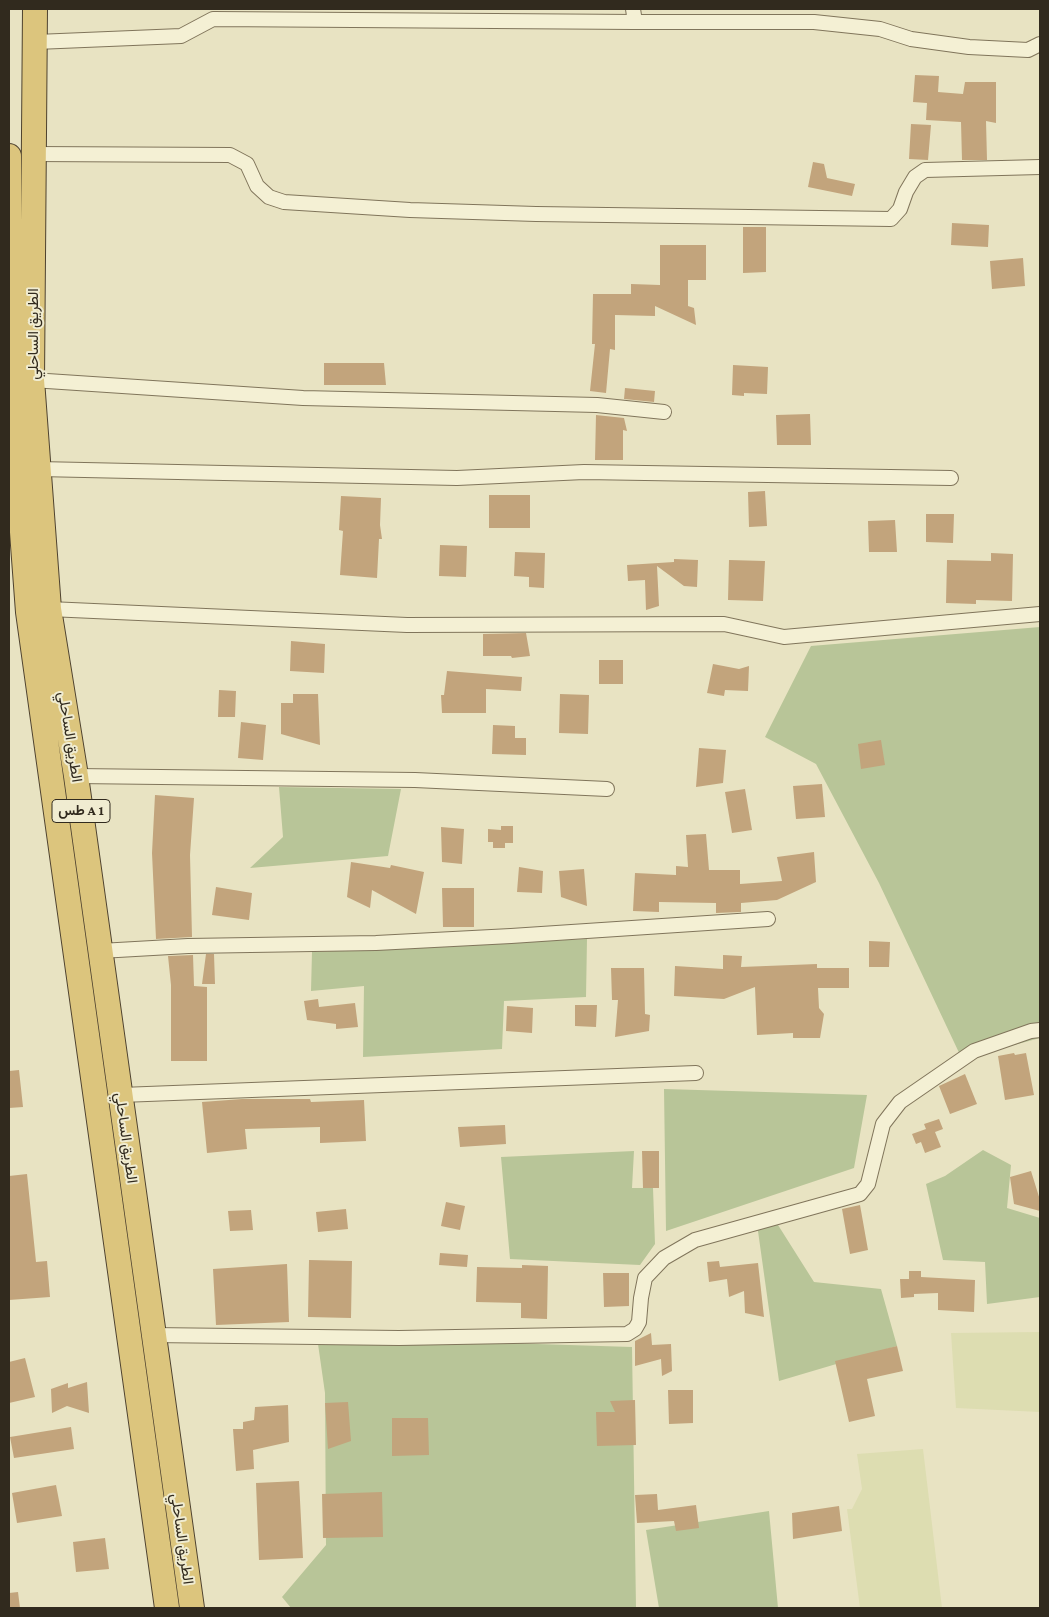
<!DOCTYPE html>
<html>
<head>
<meta charset="utf-8">
<style>
  body { margin:0 }
  #map { position:relative; width:1049px; height:1617px; overflow:hidden; background:#e8e3c2; font-family:"Crimson Pro",serif }
  canvas { display:block }
  .frame { position:absolute; inset:0; border:10px solid #312a1e; pointer-events:none }
</style>
</head>
<body>
<div id="map">
<canvas width="1049" height="1617"></canvas>
<div class="frame"></div>
</div>
<script>
const g = document.querySelector('canvas').getContext('2d');
g.lineJoin = 'round';
function fillPath(path, color) { g.fillStyle = color; g.fill(path, 'evenodd'); }
const toPath = rows => new Path2D(rows.map(r => 'M' + r).join(''));
function trace(path, color, width, dash) { g.strokeStyle = color; g.lineWidth = width; g.lineCap = dash ? 'butt' : 'round'; g.setLineDash(dash || []); g.stroke(path); }
function drawText(font, color, halo, rows, align = 'center') {
  g.font = font + ' "Crimson Pro",Vazirmatn,serif'; g.lineWidth = 4; g.setLineDash([]); g.textBaseline = 'middle'; g.strokeStyle = halo; g.fillStyle = color; for (const [text, x, y, turn = 0] of rows) {
    g.save(); g.translate(x, y); g.rotate((+turn || 0) * Math.PI / 180); g.textAlign = isNaN(turn) ? turn : align; if (halo) g.strokeText(text, 0, 0); g.fillText(text, 0, 0); g.restore();
  }
}
fillPath(toPath([
  [1040,1332,1040,1412,956,1408,951,1333],
  [923,1449,942,1608,860,1608,847,1509,852,1509,862,1489,857,1454]
]), '#ddddb1');
fillPath(toPath([
  [1040,627,1040,1038,962,1059,879,883,816,764,765,737,811,646],
  [279,787,401,789,388,856,250,868,283,837],
  [587,939,586,997,504,1001,502,1049,363,1057,364,986,311,991,312,952],
  [664,1089,867,1095,854,1168,666,1231],
  [983,1150,1011,1165,1007,1208,1040,1218,1040,1297,987,1304,985,1262,943,1260,926,1184,945,1176],
  [634,1151,632,1188,653,1188,655,1244,640,1265,510,1259,501,1157],
  [757,1224,778,1225,814,1282,881,1289,897,1346,779,1381],
  [317,1337,632,1347,636,1608,291,1608,282,1597,326,1545,325,1393],
  [769,1511,778,1608,659,1608,646,1530]
]), '#b8c598');
fillPath(toPath([
  [915,75,939,76,938,92,963,94,965,82,996,82,996,123,986,121,987,160,962,160,961,122,926,120,927,103,913,102],
  [911,124,931,125,928,160,909,159],
  [813,162,824,164,827,178,855,184,852,196,808,187],
  [952,223,989,225,988,247,951,245],
  [743,227,766,227,766,272,743,273],
  [660,245,706,245,706,280,688,280,688,306,694,308,696,325,655,306,655,316,615,315,615,350,610,349,606,393,590,391,595,344,592,344,593,294,631,294,631,284,660,285],
  [1023,258,1025,286,992,289,990,261],
  [324,363,384,363,386,385,324,385],
  [733,365,768,367,767,394,744,393,744,396,732,395],
  [625,388,655,391,654,402,624,399],
  [810,414,811,445,777,445,776,415],
  [596,415,624,418,627,431,623,430,623,460,595,460],
  [765,491,767,526,749,527,748,492],
  [489,495,530,495,530,528,489,528],
  [341,496,381,498,380,525,382,539,379,539,377,578,340,575,343,531,339,530],
  [926,514,954,514,953,543,926,542],
  [895,520,897,552,869,552,868,521],
  [440,545,467,546,466,577,439,576],
  [515,552,545,553,544,588,529,587,529,577,514,576],
  [991,553,1013,554,1012,601,976,600,976,604,946,603,947,560,991,561],
  [674,559,698,560,697,587,684,586,657,566,659,606,646,610,645,580,628,581,627,565,674,562],
  [729,560,765,561,763,601,728,600],
  [526,633,530,656,512,658,511,656,483,656,483,634],
  [291,641,325,644,324,673,290,671],
  [599,660,623,660,623,684,599,684],
  [713,664,739,669,749,666,748,691,725,690,724,696,707,693],
  [447,671,522,677,521,691,486,689,486,713,442,713,441,695,444,695],
  [219,690,236,691,235,717,218,717],
  [293,694,318,694,320,745,281,734,281,703,293,703],
  [560,694,589,695,588,734,559,733],
  [241,722,266,725,263,760,238,758],
  [493,725,515,726,515,738,526,738,526,755,492,754],
  [881,740,885,765,861,769,858,744],
  [699,748,726,750,723,783,696,787],
  [822,784,825,817,796,819,793,786],
  [745,789,752,830,732,833,725,792],
  [155,795,194,798,190,855,192,937,156,939,152,853],
  [501,826,513,826,513,843,505,843,505,848,493,848,493,842,488,842,488,829,501,830],
  [441,827,464,829,462,864,442,862],
  [706,834,709,870,740,870,740,884,782,881,777,857,814,852,816,882,777,900,741,903,741,912,716,913,716,903,659,902,659,912,633,911,635,873,676,875,676,866,688,867,686,835],
  [351,862,390,868,391,865,424,872,416,914,372,890,370,908,347,897],
  [519,867,543,871,542,893,517,892],
  [584,869,587,906,561,897,559,871],
  [216,887,252,893,249,920,212,915],
  [442,888,474,888,474,927,443,927],
  [869,941,890,942,889,967,869,967],
  [206,954,214,954,215,984,202,984],
  [193,955,194,986,207,987,207,1061,171,1061,171,985,168,956],
  [723,955,742,956,741,967,817,964,817,968,849,968,849,988,818,988,819,1008,824,1014,820,1038,793,1038,793,1033,757,1035,755,987,724,999,674,996,675,966,723,969],
  [611,968,644,968,645,1014,650,1015,649,1031,615,1037,618,1000,612,1000],
  [318,999,319,1007,355,1003,358,1027,336,1029,336,1024,307,1020,304,1001],
  [575,1005,597,1005,596,1027,575,1026],
  [507,1006,533,1008,532,1033,506,1031],
  [1014,1053,1015,1055,1026,1053,1034,1095,1005,1100,998,1056],
  [19,1070,23,1107,9,1108,9,1071],
  [965,1074,977,1104,950,1114,939,1086],
  [242,1099,310,1099,311,1102,364,1100,366,1141,320,1143,320,1127,245,1129,247,1149,207,1153,202,1102],
  [939,1119,943,1129,935,1132,941,1147,925,1153,921,1142,916,1144,912,1134,926,1129,924,1124],
  [505,1125,506,1144,460,1147,458,1127],
  [642,1151,659,1151,659,1188,643,1188],
  [1031,1171,1040,1200,1040,1211,1014,1204,1010,1177],
  [27,1174,36,1262,47,1261,50,1297,9,1300,9,1176],
  [446,1202,465,1206,460,1230,441,1226],
  [860,1205,868,1250,850,1254,842,1209],
  [346,1209,348,1229,318,1232,316,1212],
  [251,1210,253,1230,230,1231,228,1211],
  [440,1253,468,1255,467,1267,439,1265],
  [309,1260,352,1261,351,1318,308,1317],
  [719,1261,720,1267,758,1263,764,1317,745,1313,744,1291,729,1297,727,1279,709,1282,707,1262],
  [287,1264,289,1322,216,1325,213,1269],
  [522,1265,548,1266,547,1319,521,1318,521,1303,476,1302,477,1267,522,1268],
  [909,1271,921,1271,921,1277,975,1280,974,1312,938,1310,938,1293,914,1294,914,1297,901,1298,900,1279,909,1279],
  [603,1273,629,1273,629,1306,604,1307],
  [651,1333,652,1345,671,1344,672,1371,662,1376,661,1359,635,1366,635,1341],
  [897,1346,903,1371,867,1379,875,1416,849,1422,835,1361],
  [25,1358,35,1397,9,1403,9,1362],
  [87,1382,89,1413,67,1406,52,1413,51,1389,68,1383,68,1388],
  [668,1390,693,1390,693,1423,669,1424],
  [635,1400,636,1445,597,1446,596,1412,615,1412,610,1401],
  [348,1402,351,1441,328,1449,325,1403],
  [288,1405,289,1442,253,1450,254,1469,236,1471,233,1429,243,1429,243,1422,254,1420,255,1407],
  [392,1418,428,1418,429,1455,392,1456],
  [71,1427,74,1449,14,1458,10,1437],
  [299,1481,303,1558,259,1560,256,1483],
  [56,1485,62,1516,17,1523,12,1493],
  [382,1492,383,1537,323,1538,322,1494],
  [657,1494,658,1510,696,1505,699,1528,676,1531,674,1521,637,1523,635,1495],
  [839,1506,842,1531,793,1539,792,1513],
  [105,1538,109,1569,76,1572,73,1542],
  [18,1592,20,1608,9,1608,9,1593]
]), '#c2a47c');
const minor = toPath([
  [635,22,814,22,880,29,911,39,969,47,1028,50,1040,44],
  [36,42,181,36,213,19,635,22,633,9],
  [33,154,230,155,247,164,257,186,269,197,284,202,410,210,536,214,891,219,900,209,906,192,915,177,925,170,1040,167],
  [32,380,303,398,597,405,664,412],
  [38,469,457,478,584,472,951,478],
  [49,609,407,625,724,624,784,637,1040,614],
  [76,776,415,780,607,789],
  [100,951,188,946,376,943,511,936,768,919],
  [121,1095,696,1073],
  [152,1335,399,1338,627,1334,635,1329,639,1322,641,1298,645,1278,664,1258,695,1240,860,1194,868,1184,883,1124,900,1102,974,1051,1031,1031,1040,1030]
]);
const trunk = toPath([
  [35,9,32,380,49,609,76,776,192,1608],
  [9,156,10,371,28,612,167,1608]
]);
trace(minor, '#80755b', 16);
trace(trunk, '#4e422f', 26);
trace(minor, '#f4f0d4', 14);
trace(trunk, '#dcc57d', 24);
for (const [x, y, w] of [
  [81,811,58]
]) { const box = new Path2D(); box.roundRect(x - w / 2, y - 11.5, w, 23, 4); g.fillStyle = '#f0ecd1'; g.fill(box); trace(box, '#312a1e', 1); }
drawText('bold 14px', '#312a1e', null, [
  ["طس A 1",81,811]
]);
drawText('15px', '#312a1e', '#f0ecd1', [
  ["الطريق الساحلي",33,334,-90],
  ["الطريق الساحلي",70,737,81],
  ["الطريق الساحلي",126,1138,82],
  ["الطريق الساحلي",182,1539,82]
]);
</script>
</body>
</html>
